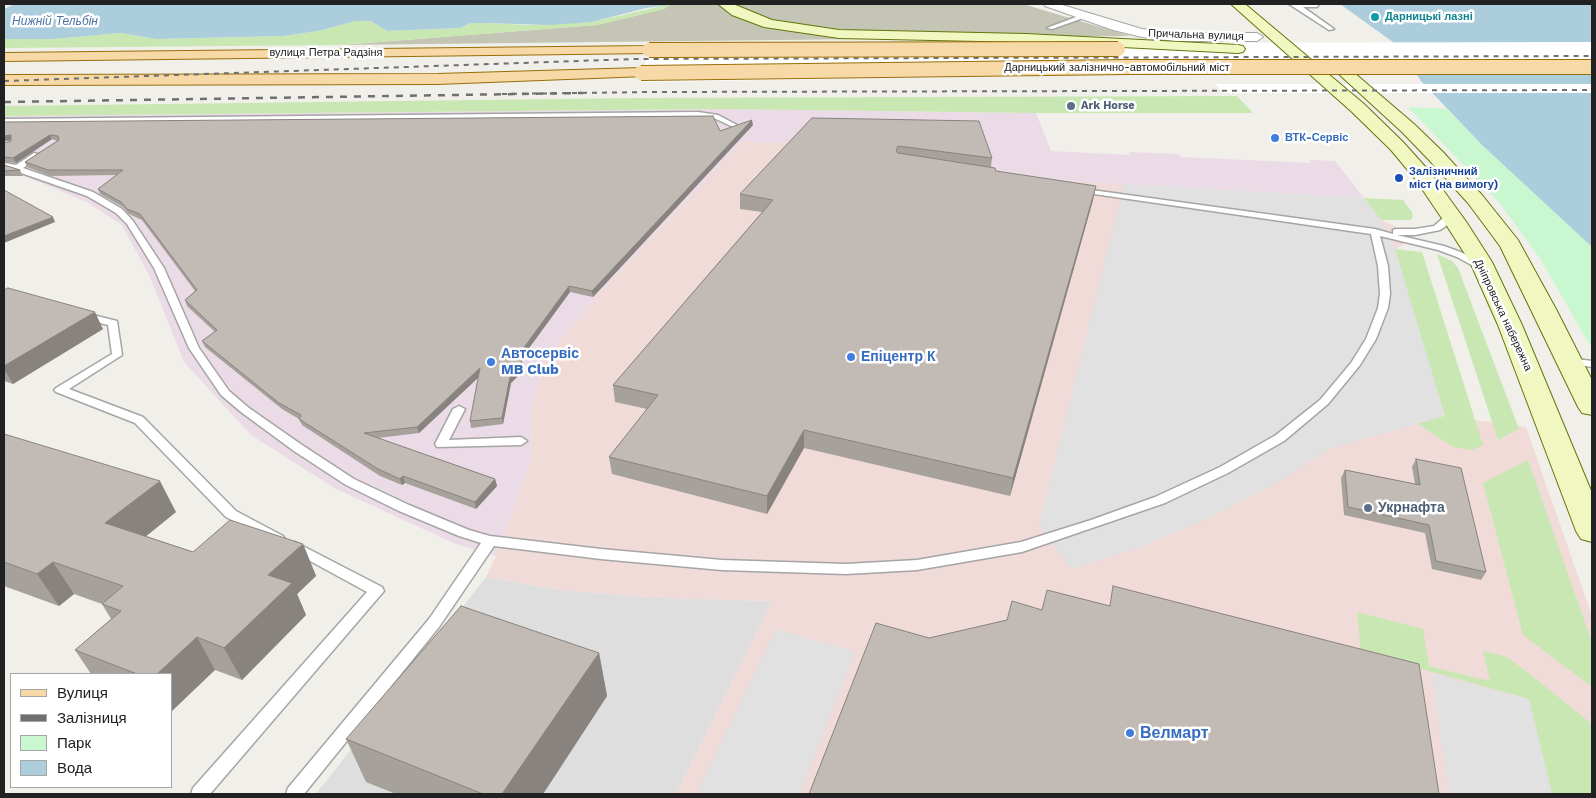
<!DOCTYPE html>
<html>
<head>
<meta charset="utf-8">
<style>
  body { margin:0 }
  #map { position:relative; width:1596px; height:798px; overflow:hidden; background:#f1efe9; font-family:"Work Sans",sans-serif }
  canvas { display:block }
  .frame { position:absolute; inset:0; border:5px solid #212121; pointer-events:none }
  .legend { position:absolute; left:10px; top:673px; width:162px; height:115px; box-sizing:border-box; background:#fff; border:1px solid #a6a6a6; margin:0; padding:6px 9px; list-style:none; font-size:15px; color:#212121 }
  .legend li { display:flex; align-items:center; gap:10px; height:25px }
  .legend b { width:25px; border:1px solid #a6a6a6 }
</style>
</head>
<body>
<div id="map">
<canvas width="1596" height="798"></canvas>
<div class="frame"></div>
<ul class="legend">
<li><b style="height:6px;background:#f7d9a7"></b>Вулиця</li>
<li><b style="height:6px;background:#6f6f6f"></b>Залізниця</li>
<li><b style="height:14px;background:#c9f7d0"></b>Парк</li>
<li><b style="height:14px;background:#accedc"></b>Вода</li>
</ul>
</div>
<script>
const g = document.querySelector('canvas').getContext('2d');
g.lineJoin = 'round';
function fillPath(path, color) { g.fillStyle = color; g.fill(path, 'evenodd'); }
const toPath = rows => new Path2D(rows.map(r => 'M' + r).join(''));
function trace(path, color, width, dash) { g.strokeStyle = color; g.lineWidth = width; g.lineCap = dash ? 'butt' : 'round'; g.setLineDash(dash || []); g.stroke(path); }
function drawText(font, color, halo, rows, align = 'center') {
  g.font = font + ' "Work Sans",sans-serif'; g.lineWidth = 5; g.setLineDash([]); g.textBaseline = 'middle'; g.strokeStyle = halo; g.fillStyle = color; for (const [text, x, y, turn = 0] of rows) {
    g.save(); g.translate(x, y); g.rotate((+turn || 0) * Math.PI / 180); g.textAlign = isNaN(turn) ? turn : align; if (halo) g.strokeText(text, 0, 0); g.fillText(text, 0, 0); g.restore();
  }
}
fillPath(toPath([
  [486,577,560,590,663,598,772,601,676,794,316,794]
]), '#dfdede');
fillPath(toPath([
  [741,142,838,143,1035,179,1364,198,1381,220,1395,226,1406,238,1403,245,1395,249,1445,416,1526,427,1592,616,1592,794,676,794,772,601,663,598,560,590,486,577,496,556,531,460,532,406,544,360,597,296]
]), '#f0dbd9');
fillPath(toPath([
  [719,109,1036,113,1051,151,1130,155,1129,152,1178,154,1181,157,1312,163,1310,160,1335,161,1364,198,1035,179,837,143,741,142,597,296,544,360,532,406,531,460,496,556,456,544,336,489,251,435,184,362,150,277,122,225,87,202,20,174,4,171,4,116]
]), '#eadbe6');
fillPath(toPath([
  [670,4,1023,4,1130,36,340,45,597,25,664,9]
]), '#c4c5b4');
fillPath(toPath([
  [662,4,671,4,664,9,597,25,340,45,4,48,4,39,54,39,120,33,156,39,283,36,318,31,356,21,371,21,387,31,460,28,471,23,484,23,527,25,592,22,667,5],
  [1237,96,1253,113,1036,113,719,109,4,116,4,106,637,98],
  [1364,198,1403,200,1412,212,1413,216,1411,220,1381,220],
  [1395,249,1422,252,1483,445,1472,450,1453,447,1417,423,1444,416],
  [1437,254,1452,261,1458,268,1519,429,1498,440],
  [1528,460,1592,642,1592,687,1523,635,1483,483],
  [1357,612,1423,629,1429,666,1490,681,1483,651,1507,657,1531,675,1592,724,1592,794,1552,794,1529,699,1361,652]
]), '#c9e7b2');
fillPath(toPath([
  [1408,107,1447,109,1482,145,1592,247,1592,349,1541,260,1498,201]
]), '#c9f7d0');
fillPath(toPath([
  [1124,184,1364,198,1381,220,1395,249,1445,416,1329,449,1270,487,1203,521,1136,549,1072,569,1039,525],
  [776,629,855,652,800,794,696,794],
  [1431,673,1529,699,1552,794,1449,794]
]), '#e1e1e1');
fillPath(toPath([
  [15,4,662,4,669,5,646,8,592,22,549,25,484,23,471,23,460,28,387,31,371,21,356,21,318,31,283,36,156,39,120,33,54,39,4,39,4,9],
  [1340,4,1592,4,1592,247,1482,145,1421,81,1397,45]
]), '#accedc');
fillPath(toPath([
  [1592,42,1592,74,1091,75,640,82,651,44],
  [1215,84,1592,84,1592,93,1224,93]
]), '#fff');
const lane = toPath([
  [1289,4,1319,4,1317,7,1303,7,1334,29,1329,30,1289,4],
  [1084,14,1086,17,1052,29,1047,28,1084,14],
  [698,112,718,115,737,125,733,127,714,118,698,116,4,123,4,119,698,112],
  [34,153,41,155,23,168,93,192,122,209,133,221,164,268,199,348,229,391,249,408,302,445,354,479,409,505,469,530,490,536,601,549,722,560,846,564,917,560,1021,542,1091,520,1155,497,1220,467,1276,435,1320,400,1351,363,1366,339,1378,308,1380,294,1378,266,1371,234,1080,192,1076,190,1077,188,1375,229,1393,234,1393,230,1396,229,1415,229,1434,226,1450,212,1454,215,1446,226,1440,230,1415,235,1397,235,1444,246,1463,253,1485,266,1480,269,1477,268,1457,257,1438,250,1380,236,1388,266,1390,294,1388,308,1376,339,1360,365,1328,404,1284,441,1228,473,1165,503,1022,552,917,570,846,574,722,570,601,559,494,546,439,627,304,794,286,794,288,788,429,619,481,543,459,536,399,511,346,485,294,451,241,412,221,395,189,348,154,268,127,224,116,213,87,196,4,167,4,163,16,165,34,153],
  [85,313,117,321,122,355,69,389,143,417,236,511,283,536,285,539,283,542,273,542,226,517,135,423,56,392,54,390,56,388,112,354,108,325,81,318,80,316,85,313],
  [1569,358,1592,361,1592,367,1565,363,1564,361,1569,358],
  [459,406,465,409,449,440,521,437,527,441,521,445,437,447,435,444,453,409,459,406],
  [295,542,382,587,384,591,210,794,191,794,193,788,367,592,290,550,288,547,290,544,295,542]
]);
const street = toPath([
  [1044,4,1059,4,1142,29,1177,33,1257,33,1263,37,1257,41,1177,41,1142,37,1113,30,1045,6,1044,4]
]);
const secondary = toPath([
  [718,4,733,4,772,20,839,30,1026,34,1238,45,1243,46,1245,49,1243,52,1238,53,1026,42,839,38,764,27,732,15,718,4],
  [1231,4,1245,4,1364,104,1403,142,1430,172,1467,223,1492,262,1522,325,1592,493,1592,542,1581,539,1576,531,1498,325,1470,262,1445,223,1416,180,1391,150,1352,112,1231,4],
  [1347,69,1352,71,1414,124,1443,152,1482,195,1518,240,1557,311,1592,380,1592,415,1582,413,1578,407,1500,246,1468,203,1429,160,1402,132,1342,77,1339,74,1342,71,1347,69]
]);
const primary = toPath([
  [649,46,654,47,656,50,654,53,4,61,4,53,649,46],
  [641,68,646,70,649,73,646,76,437,84,4,85,4,75,437,74,641,68]
]);
trace(lane, '#a5a5a5', 3);
trace(street, '#a5a5a5', 2);
trace(secondary, '#64750b', 2);
trace(primary, '#966f09', 2);
fillPath(lane, '#fff');
fillPath(street, '#fff');
fillPath(secondary, '#f1f7c1');
fillPath(primary, '#f7d9a7');
trace(toPath([
  [4,81,635,59,1592,56],
  [502,94,650,92,1592,90]
]), '#6f6f6f', 2, [5, 5]);
trace(toPath([
  [4,102,583,93]
]), '#6f6f6f', 2.5, [7, 7]);
const primaryBridge = toPath([
  [649,50,1118,49],
  [641,73,1128,67,1592,67]
]);
trace(primaryBridge, '#966f09', 16, []);
trace(primaryBridge, '#f7d9a7', 14);
fillPath(toPath([
  [812,118,992,158,991,167,996,171,1093,200,1010,496,804,448,767,514,612,474,609,457,647,409,615,402,613,385,762,212,740,209,740,194],
  [4,122,720,131,753,125,593,297,570,292,521,359,523,371,511,383,503,424,471,428,470,421,479,377,419,433,378,438,495,479,497,486,476,509,405,483,402,485,380,476,302,425,299,419,282,409,205,347,202,341,215,332,187,306,185,300,195,291,142,220,129,214,123,207,100,194,98,189,116,175,51,176,27,167,25,162,57,141,52,139,16,163,4,162,4,143,11,141,11,140,4,141],
  [4,165,20,170,23,176,4,176],
  [4,290,103,329,13,384,4,381],
  [4,434,176,512,146,536,193,552,303,544,316,576,297,594,306,615,242,680,215,670,171,674,91,674,75,650,111,619,102,604,74,594,59,606,4,586],
  [1416,459,1486,572,1481,580,1432,569,1425,533,1344,515,1341,478,1345,470,1415,484,1412,467],
  [599,653,607,696,543,794,396,794,366,782,346,739]
]), '#a7a19c');
fillPath(toPath([
  [752,120,753,125,593,297,592,291],
  [11,135,13,140,4,141,4,136],
  [50,135,52,139,16,163,13,158],
  [1096,186,1093,200,1010,496,1013,478],
  [53,217,55,222,4,243,4,236],
  [569,286,570,292,521,359,520,353],
  [95,312,103,329,13,384,4,369,4,366],
  [522,365,523,371,511,383,503,424,502,418,510,377],
  [480,368,482,374,419,433,417,427],
  [804,430,804,448,767,514,767,496],
  [403,476,405,483,402,485,400,479],
  [495,479,497,486,476,509,475,502],
  [160,481,176,512,124,554,105,523],
  [303,544,316,576,297,594,306,615,242,680,224,648,268,575],
  [53,562,74,594,59,606,37,574],
  [197,637,215,670,171,712,171,674,157,674],
  [599,653,607,696,543,794,502,794]
]), '#88837f');
const building = toPath([
  [713,116,720,131,752,120,592,291,569,286,520,353,522,365,510,377,502,418,470,421,480,368,417,427,364,433,495,479,475,502,403,476,400,479,378,469,299,419,301,415,279,403,202,341,217,330,185,300,197,290,140,214,127,209,121,202,98,189,123,170,48,170,25,162,59,140,58,136,50,135,13,158,4,157,4,143,11,141,11,135,4,136,4,122,713,116],
  [812,118,979,121,992,158,898,146,896,151,898,153,995,168,996,171,1096,186,1013,478,804,430,767,496,609,457,658,395,613,385,773,200,740,194,812,118],
  [4,165,20,170,4,171,4,165],
  [4,190,53,217,4,236,4,190],
  [8,288,95,312,4,366,4,290,8,288],
  [4,434,160,481,105,523,193,552,230,520,303,544,268,575,292,583,224,648,197,637,157,674,137,674,75,650,121,611,102,604,123,586,53,562,37,574,4,562,4,434],
  [1416,459,1461,468,1486,572,1436,561,1429,525,1348,507,1345,470,1420,485,1416,459],
  [1113,586,1419,664,1439,794,809,794,876,623,929,638,1007,620,1012,601,1042,610,1047,590,1110,606,1113,586],
  [461,606,599,653,502,794,483,794,346,739,461,606]
]);
fillPath(building, '#c2bbb5');
trace(building, '#88837f', 1);
for (const [x, y, r, color] of [
  [1375,17,5,"#0f9aa8"],
  [1071,106,5,"#5c6f8a"],
  [1275,138,5,"#3f7fe0"],
  [1399,178,5,"#1a4fb4"],
  [851,357,5,"#3f7fe0"],
  [491,362,5,"#3f7fe0"],
  [1368,508,5,"#5c6f8a"],
  [1130,733,5,"#3f7fe0"]
]) { const dot = new Path2D(); dot.arc(x, y, r, 0, 2 * Math.PI); g.fillStyle = color; g.fill(dot); trace(dot, '#fff', 2); }
drawText('bold 11px', '#0d838f', '#fff', [
  ["Дарницькі лазні",1385,17]
], 'left');
drawText('11px', '#212121', '#fff', [
  ["Причальна вулиця",1196,35,2],
  ["вулиця Петра Радзіня",326,53],
  ["Дарницький залізнично-автомобільний міст",1117,68],
  ["Дніпровська набережна",1503,315,65]
]);
drawText('bold 11px', '#4e5e75', '#fff', [
  ["Ark Horse",1081,106]
], 'left');
drawText('bold 11px', '#366cbe', '#fff', [
  ["ВТК-Сервіс",1285,138]
], 'left');
drawText('bold 11px', '#164399', '#fff', [
  ["Залізничний",1409,172],
  ["міст (на вимогу)",1409,185]
], 'left');
drawText('italic 12px', '#4f75a5', '#fff', [
  ["Нижній Тельбін",55,21]
]);
drawText('bold 14px', '#366cbe', '#fff', [
  ["Автосервіс",501,354],
  ["MB Club",501,370],
  ["Епіцентр К",861,357]
], 'left');
drawText('bold 14px', '#4e5e75', '#fff', [
  ["Укрнафта",1378,508]
], 'left');
drawText('bold 16px', '#366cbe', '#fff', [
  ["Велмарт",1140,733]
], 'left');
</script>
</body>
</html>
